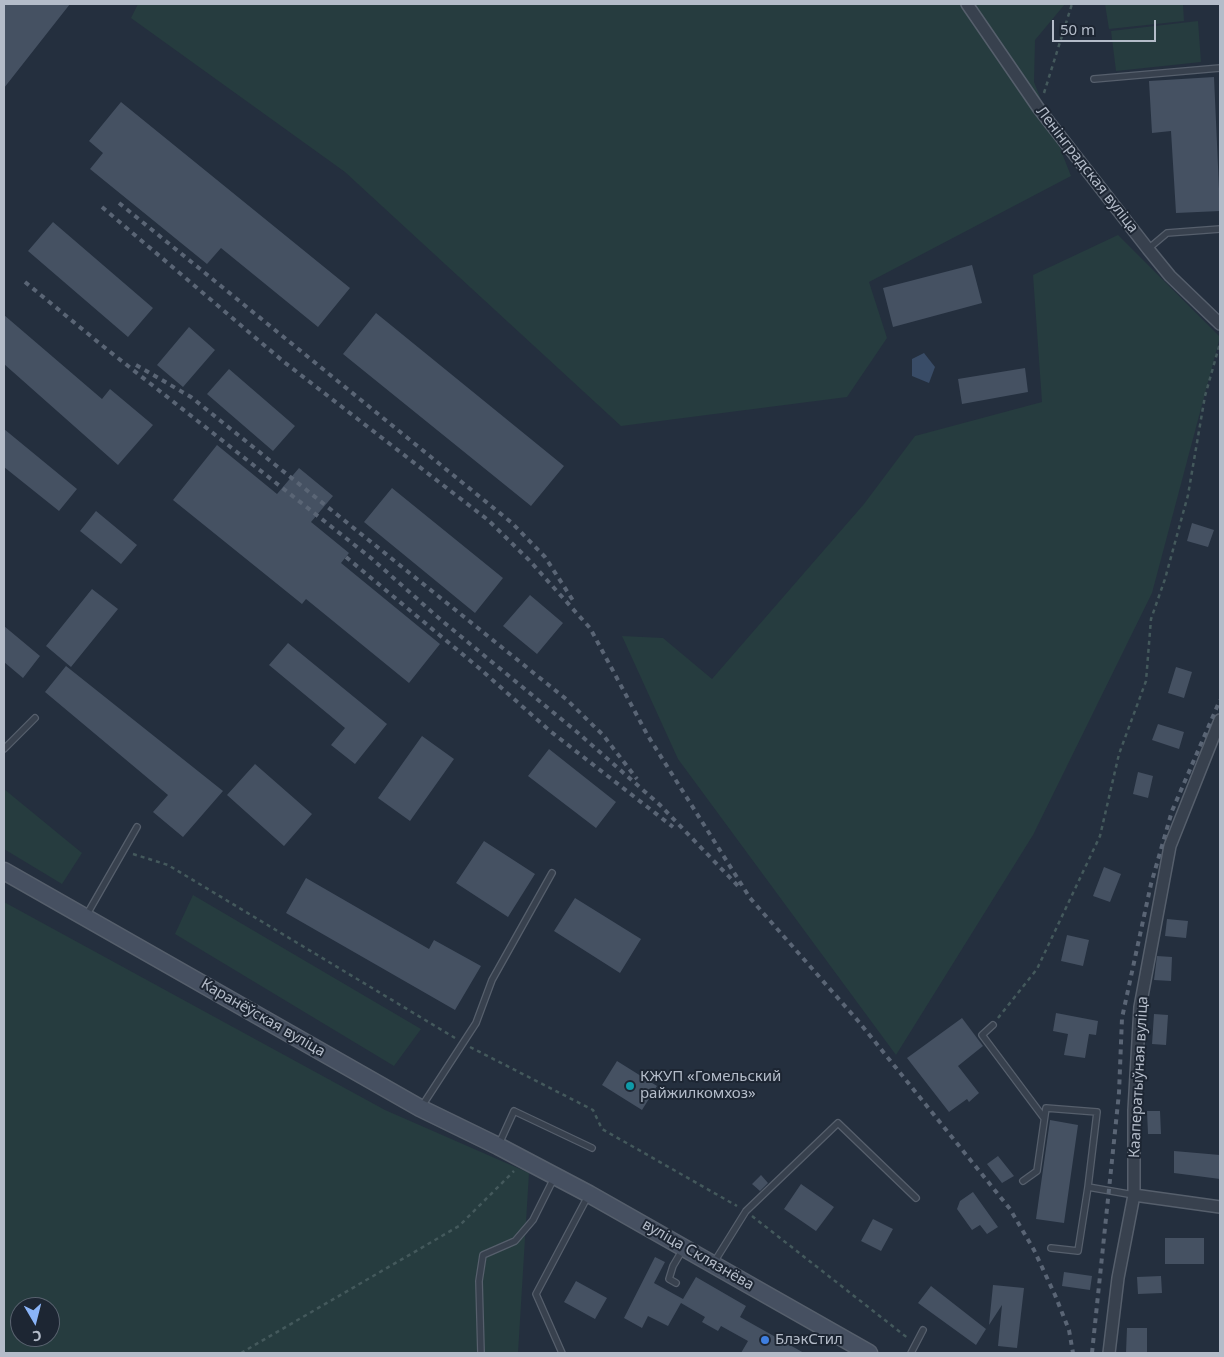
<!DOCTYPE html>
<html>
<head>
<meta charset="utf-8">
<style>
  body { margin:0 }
  #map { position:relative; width:1224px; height:1357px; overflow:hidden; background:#242f3e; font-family:"Noto Sans",sans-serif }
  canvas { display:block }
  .frame { position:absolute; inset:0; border:5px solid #b4bcc9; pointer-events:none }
  .north { position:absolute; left:10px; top:1297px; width:50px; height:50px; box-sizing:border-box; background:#1d2633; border:1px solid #59626f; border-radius:50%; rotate:172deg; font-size:14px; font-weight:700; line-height:20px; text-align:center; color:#b4bcc9 }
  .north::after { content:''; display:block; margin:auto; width:18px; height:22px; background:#8ab4f8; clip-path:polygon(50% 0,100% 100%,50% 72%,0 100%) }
  .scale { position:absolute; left:1052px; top:20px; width:104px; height:22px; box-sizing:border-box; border:2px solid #b4bcc9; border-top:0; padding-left:6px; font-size:15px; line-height:18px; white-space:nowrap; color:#b4bcc9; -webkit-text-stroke:4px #1d2633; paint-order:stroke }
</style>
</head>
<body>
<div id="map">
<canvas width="1224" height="1357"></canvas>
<div class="frame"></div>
<div class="north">С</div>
<div class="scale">50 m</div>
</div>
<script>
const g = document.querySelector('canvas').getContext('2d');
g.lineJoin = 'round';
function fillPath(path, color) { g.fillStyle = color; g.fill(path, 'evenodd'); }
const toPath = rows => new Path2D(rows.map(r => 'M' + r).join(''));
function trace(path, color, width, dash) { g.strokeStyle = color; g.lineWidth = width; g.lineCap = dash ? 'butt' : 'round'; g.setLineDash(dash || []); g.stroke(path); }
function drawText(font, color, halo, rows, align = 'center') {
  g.font = font + ' "Noto Sans",sans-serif'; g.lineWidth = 4; g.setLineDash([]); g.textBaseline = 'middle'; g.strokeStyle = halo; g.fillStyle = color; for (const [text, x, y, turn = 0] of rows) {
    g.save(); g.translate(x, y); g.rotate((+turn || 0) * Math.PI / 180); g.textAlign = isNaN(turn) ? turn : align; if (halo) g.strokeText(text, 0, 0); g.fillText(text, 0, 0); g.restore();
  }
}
fillPath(toPath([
  [138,4,1065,4,1035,40,1034,82,1071,176,869,282,887,338,847,397,621,426,345,172,131,18],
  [1105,4,1183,4,1184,21,1109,29],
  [1198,21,1201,62,1116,71,1111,31],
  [1118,235,1220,337,1152,593,1033,835,896,1055,678,759,622,636,663,638,712,679,864,504,915,436,1042,402,1033,275],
  [4,789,82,853,62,884,4,849],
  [193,895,421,1029,394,1066,175,934],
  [4,902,385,1110,529,1173,518,1353,4,1353],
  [20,1307,50,1307,50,1337,20,1337]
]), '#263c3f');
fillPath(toPath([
  [924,353,935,367,929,383,912,376,912,359]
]), '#394c67');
fillPath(toPath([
  [4,4,70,4,4,88],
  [1214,77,1220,211,1176,213,1171,131,1152,133,1149,81],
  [121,102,350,288,318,327,221,248,207,264,90,169,103,153,89,141],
  [53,222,153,308,128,337,28,251],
  [972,265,982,303,893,327,883,288],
  [376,313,564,466,531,506,343,354],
  [4,315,102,399,110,389,153,425,118,465,4,364],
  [189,327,215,350,183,387,157,365],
  [1025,368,1028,392,962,404,958,379],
  [229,369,295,426,273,451,207,394],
  [4,429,77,489,59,511,4,467],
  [217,445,277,494,299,468,333,496,311,522,349,553,341,563,440,644,409,683,306,599,302,604,173,500],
  [392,488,503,578,475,613,364,522],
  [96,511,137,545,121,564,80,531],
  [1192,523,1214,530,1208,547,1187,541],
  [92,589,118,609,71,667,46,646],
  [530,595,563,623,537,654,503,626],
  [4,626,40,656,23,678,4,662],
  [288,643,387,724,355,764,331,745,345,728,269,665],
  [66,666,223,791,183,837,153,812,168,795,45,692],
  [1176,667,1192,672,1184,698,1168,693],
  [1158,724,1184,732,1179,749,1152,740],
  [422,736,454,759,410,821,378,798],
  [549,749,616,802,596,828,528,776],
  [255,764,312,814,284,846,227,795],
  [1138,772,1153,776,1148,798,1133,794],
  [484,841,535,874,508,917,456,883],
  [1104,867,1121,874,1110,902,1093,896],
  [306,878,429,949,434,940,481,966,455,1010,286,913],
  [575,898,641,939,620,973,554,931],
  [1167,919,1188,921,1186,938,1165,936],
  [1067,935,1089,940,1083,966,1061,961],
  [1157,956,1172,957,1171,981,1154,980],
  [1056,1013,1098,1021,1096,1035,1089,1034,1085,1058,1064,1055,1068,1034,1053,1031],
  [1154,1014,1168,1015,1166,1045,1152,1044],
  [962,1018,983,1046,958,1066,979,1093,969,1102,967,1099,949,1112,907,1058],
  [617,1061,657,1086,642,1110,602,1085],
  [1147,1111,1160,1111,1161,1134,1148,1134],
  [1050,1120,1078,1125,1064,1223,1036,1219],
  [1174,1151,1220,1155,1220,1179,1174,1173],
  [998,1156,1014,1176,1002,1183,987,1164],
  [761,1175,768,1183,760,1191,752,1184],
  [801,1184,834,1207,816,1231,784,1209],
  [973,1192,998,1227,987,1234,980,1225,972,1230,957,1209,960,1201],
  [873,1219,893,1229,881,1251,861,1241],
  [1165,1238,1204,1238,1204,1264,1165,1264],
  [655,1257,665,1262,654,1283,683,1299,696,1277,746,1306,740,1317,804,1353,741,1353,748,1341,721,1326,718,1331,702,1322,705,1317,681,1303,668,1326,648,1316,642,1328,624,1318],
  [1064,1272,1092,1276,1090,1290,1062,1286],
  [1161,1276,1162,1293,1138,1294,1137,1277],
  [576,1281,607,1298,595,1319,564,1302],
  [993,1285,1024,1288,1017,1348,998,1346,1002,1305,989,1325],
  [931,1286,986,1329,976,1345,918,1303],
  [1127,1328,1147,1328,1147,1353,1126,1353]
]), '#455162');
const service = toPath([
  [1094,79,1220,68],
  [1148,249,1167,233,1220,229],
  [4,749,35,718],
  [86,916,137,827],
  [993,1025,982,1035,1044,1118],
  [422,1106,476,1023,492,980,552,873],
  [499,1144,514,1111,592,1148],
  [1023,1181,1037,1171,1046,1108,1097,1112,1088,1187],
  [1051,1248,1078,1251,1088,1187,1134,1195],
  [713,1264,746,1211,838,1123,916,1198],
  [676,1283,669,1279,673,1266,683,1249],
  [481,1353,479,1281,483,1255,515,1241,533,1220,554,1178],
  [562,1353,536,1294,588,1196],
  [911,1353,923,1330]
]);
const minor = toPath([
  [967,4,1039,109,1148,249,1170,276,1220,324],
  [1134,1195,1220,1207],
  [1109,1353,1118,1278,1134,1195,1134,1110,1140,1007,1170,846,1220,720]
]);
const secondary = toPath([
  [4,871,420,1108,498,1146,589,1194,869,1353]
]);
trace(service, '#565f6c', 8);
trace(minor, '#565f6c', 14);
trace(secondary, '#565f6c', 19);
trace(toPath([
  [1044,93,1072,4],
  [133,854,168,865,455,1038],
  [998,1018,1037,969,1100,836,1119,754,1146,681,1151,619,1165,579,1188,495,1205,396,1220,343],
  [470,1047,593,1110,602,1129,737,1206],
  [752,1216,909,1339],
  [241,1353,459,1226,514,1171]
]), '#44595c', 2.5, [4, 4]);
trace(service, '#38414e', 5.5);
trace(minor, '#38414e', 11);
trace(secondary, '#465061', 16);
trace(toPath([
  [119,203,512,523,545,557,574,602],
  [102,207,284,362,488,520,529,560,590,628,648,736,750,898,859,1022,1010,1209,1034,1250,1055,1295,1069,1330,1073,1353],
  [25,282,104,347,371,558,441,620,577,732,660,805,738,886],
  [136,365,191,397,566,699,603,735,637,779],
  [346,557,479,668,550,731,673,827],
  [1092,1353,1119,1093,1122,1018,1151,884,1172,811,1220,700]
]), '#5a6575', 4, [5, 5]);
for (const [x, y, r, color] of [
  [630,1086,5,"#0f9aa8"],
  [765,1340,5,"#3f7fe0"]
]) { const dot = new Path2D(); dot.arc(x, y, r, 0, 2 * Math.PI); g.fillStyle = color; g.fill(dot); trace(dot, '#1d2633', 2); }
drawText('15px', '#b4bcc9', '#1d2633', [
  ["Ленінградская вуліца",1087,170,52],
  ["Каранёўская вуліца",263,1018,30],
  ["Кааператыўная вуліца",1139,1077,-87],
  ["вуліца Склязнёва",698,1255,30]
]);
drawText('15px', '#b4bcc9', '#1d2633', [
  ["КЖУП «Гомельский",640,1077],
  ["райжилкомхоз»",640,1094],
  ["БлэкСтил",775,1340]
], 'left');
</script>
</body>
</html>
